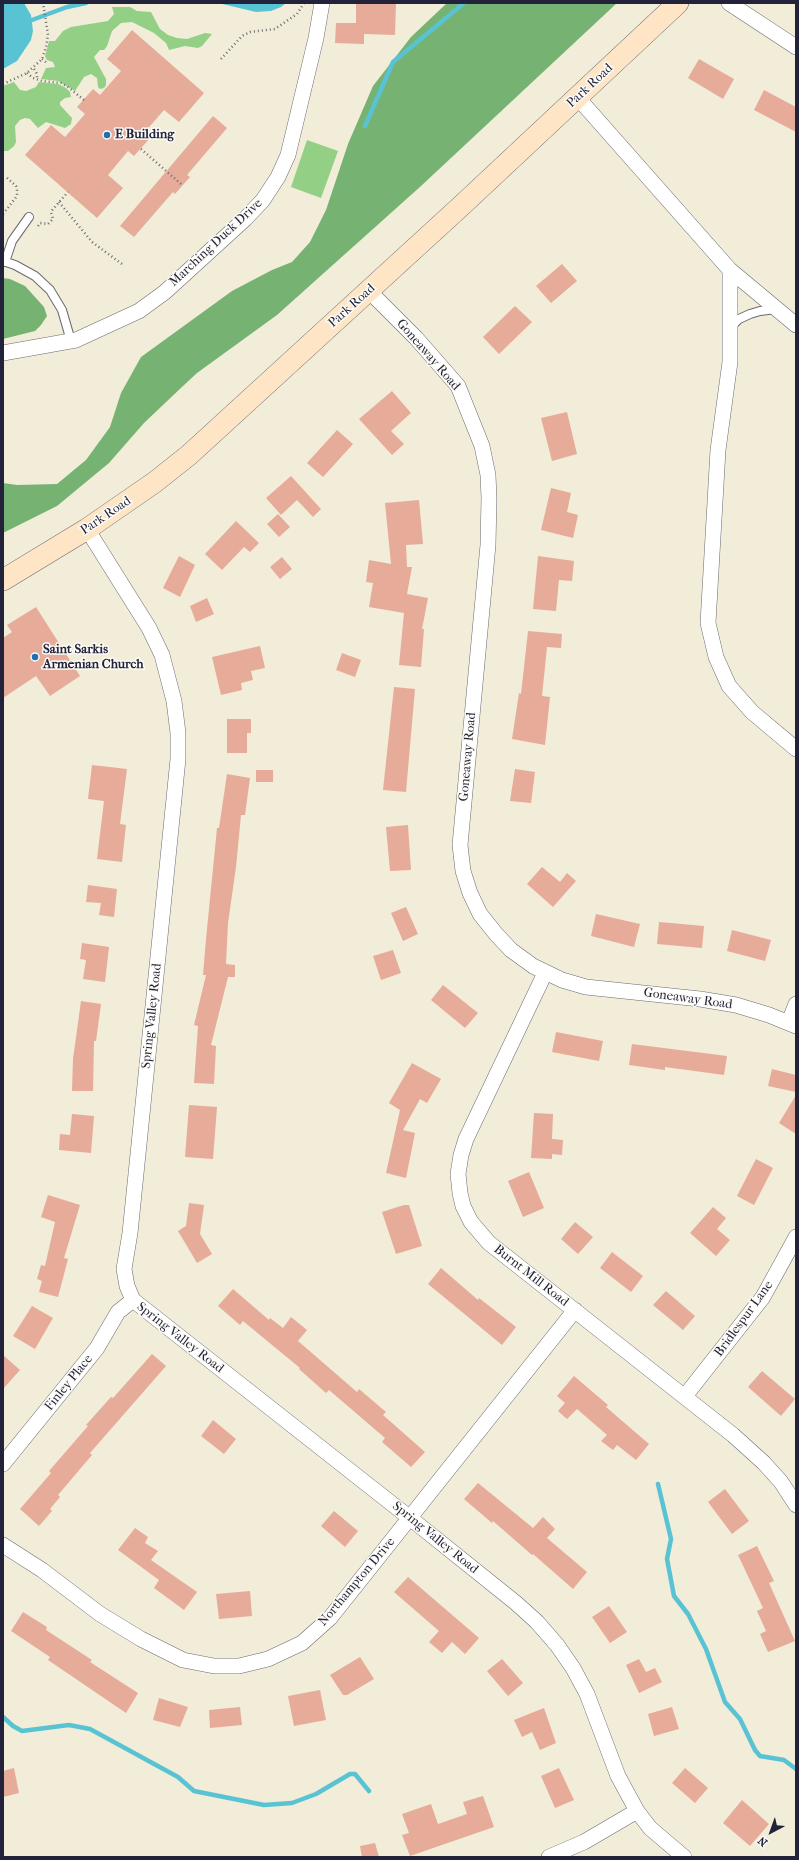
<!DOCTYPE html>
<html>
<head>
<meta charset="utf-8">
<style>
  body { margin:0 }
  #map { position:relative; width:799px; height:1860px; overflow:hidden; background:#f1edd8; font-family:"IM FELL French Canon",serif }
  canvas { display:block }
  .frame { position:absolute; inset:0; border:4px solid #22223b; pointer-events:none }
  .north { position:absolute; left:751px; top:1812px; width:40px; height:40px; -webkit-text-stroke:3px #fdfcf7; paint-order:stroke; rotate:221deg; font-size:11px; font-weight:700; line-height:16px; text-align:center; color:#22223b }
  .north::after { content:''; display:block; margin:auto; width:14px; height:18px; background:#22223b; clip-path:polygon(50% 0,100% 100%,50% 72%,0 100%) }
</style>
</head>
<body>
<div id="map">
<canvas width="799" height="1860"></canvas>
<div class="frame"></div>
<div class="north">N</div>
</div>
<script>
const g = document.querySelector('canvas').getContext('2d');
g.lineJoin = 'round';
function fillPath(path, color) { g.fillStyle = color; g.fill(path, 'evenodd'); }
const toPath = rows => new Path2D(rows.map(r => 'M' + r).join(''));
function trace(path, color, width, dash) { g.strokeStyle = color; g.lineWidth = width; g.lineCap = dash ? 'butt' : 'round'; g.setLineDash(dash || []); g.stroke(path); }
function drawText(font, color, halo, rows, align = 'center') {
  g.font = font + ' "IM FELL French Canon",serif'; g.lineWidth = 3; g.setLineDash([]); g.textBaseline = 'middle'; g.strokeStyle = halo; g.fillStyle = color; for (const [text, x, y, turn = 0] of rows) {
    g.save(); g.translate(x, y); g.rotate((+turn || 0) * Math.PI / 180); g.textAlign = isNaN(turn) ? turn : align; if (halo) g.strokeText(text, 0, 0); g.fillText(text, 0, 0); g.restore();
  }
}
fillPath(toPath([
  [112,7,130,7,137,11,151,12,160,29,168,35,177,38,187,39,205,33,212,34,202,46,198,48,185,46,169,50,166,43,154,33,132,22,121,23,112,31,107,46,104,50,100,50,94,57,106,79,106,85,104,88,100,89,98,87,97,78,91,74,84,77,75,91,58,81,41,79,46,68,55,67,53,62,47,60,45,56,49,41,55,41,63,31,71,27,108,21,114,14],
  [14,82,20,90,26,91,36,87,39,82,58,84,66,88,70,92,71,97,65,98,60,102,60,105,72,118,71,124,65,128,46,122,38,128,30,119,25,118,20,120,15,126,16,142,14,146,8,151,3,151,3,86],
  [307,140,338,151,321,198,291,187]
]), '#93d085');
fillPath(toPath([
  [447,3,617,3,421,186,277,315,197,373,183,386,144,423,109,463,57,506,3,533,3,483,17,485,57,484,86,460,110,427,121,393,141,357,232,291,272,270,292,262,310,242,326,210,348,144,373,86,411,37],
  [3,278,10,279,25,286,44,307,47,316,41,325,35,331,3,339]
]), '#76b272');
fillPath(toPath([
  [3,3,24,3,31,15,33,31,31,40,17,61,3,69],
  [218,3,286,3,281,7,271,11,256,12]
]), '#59c3d4');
trace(toPath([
  [32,20,67,7,86,3],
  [365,126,393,62,464,3],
  [658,1484,671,1539,667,1559,674,1596,688,1614,706,1649,725,1702,740,1719,755,1750,760,1756,784,1760,796,1769],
  [3,1717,13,1726,22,1731,69,1725,90,1729,178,1777,194,1791,264,1805,292,1803,316,1794,350,1774,355,1774,369,1791]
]), '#59c3d4', 4.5);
fillPath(toPath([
  [356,3,396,3,395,35,364,34,364,44,335,43,336,23,356,23],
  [132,30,204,93,179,122,164,110,144,133,150,138,134,156,128,151,108,175,123,188,97,218,25,155,51,125,65,137,85,114,77,107,93,89,100,95,121,71,107,59],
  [699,59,734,79,723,99,688,78],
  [764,90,796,107,796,132,754,110],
  [213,116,227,128,187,175,190,177,175,194,173,192,134,237,120,226],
  [562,264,577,281,551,303,536,286],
  [515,306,532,322,499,354,483,337],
  [392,391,411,413,391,431,404,444,392,455,359,419],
  [567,412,577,454,552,461,541,418],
  [337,430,353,444,323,477,307,463],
  [291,476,321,509,313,517,297,500,281,515,266,498],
  [551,488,571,493,567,512,578,515,573,538,541,530],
  [419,500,423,544,406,545,407,567,412,567,407,594,428,598,422,629,424,629,421,667,399,665,404,613,369,607,373,583,366,582,369,560,391,564,385,503],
  [278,514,290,527,279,537,267,524],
  [236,521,259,543,250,552,244,547,222,570,205,554],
  [179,556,195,565,180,597,163,588],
  [538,556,574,561,572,581,559,580,556,611,533,609],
  [282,557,292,569,280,579,270,567],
  [207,598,214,614,196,622,190,606],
  [36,607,80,676,50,696,36,676,3,698,3,638,12,632,7,625],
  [528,631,562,634,561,648,547,647,542,696,550,697,545,745,512,739,519,693,521,694],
  [260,646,265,668,251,671,253,680,241,683,242,690,221,695,212,657],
  [342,653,361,660,355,677,336,670],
  [394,687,415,689,406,792,383,790],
  [227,719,251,719,251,733,247,733,247,753,227,753],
  [92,765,127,769,120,824,126,825,122,862,97,859,104,801,88,799],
  [515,769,535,772,531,803,510,801],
  [256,770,273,770,273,782,256,782],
  [227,774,250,778,245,815,241,815,236,867,228,923,226,964,235,965,235,977,228,977,211,1045,216,1046,214,1084,194,1083,198,1026,194,1025,206,975,203,975,206,939,217,828,219,828],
  [408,825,411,870,390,871,386,827],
  [542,867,560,882,567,873,576,881,553,907,527,884],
  [88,885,117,889,114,917,99,915,101,903,86,902],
  [406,907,418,934,403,941,391,913],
  [596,914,640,924,634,947,591,936],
  [659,922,704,926,702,948,657,944],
  [732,930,771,940,765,961,727,951],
  [82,943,109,947,105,982,83,979,86,960,80,959],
  [393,950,401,973,381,980,373,956],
  [443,985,478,1013,465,1028,431,1000],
  [81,1001,101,1004,96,1041,94,1041,93,1091,72,1091,73,1059],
  [556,1032,603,1041,599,1061,552,1052],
  [632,1044,727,1056,724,1075,665,1067,665,1070,629,1065],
  [412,1063,441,1079,427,1103,420,1099,403,1130,415,1133,406,1178,386,1173,400,1110,389,1103],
  [772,1069,796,1075,796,1092,768,1086],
  [796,1095,796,1134,779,1123],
  [189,1105,217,1107,213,1159,185,1157],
  [534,1113,553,1114,552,1139,563,1140,562,1155,552,1154,552,1159,531,1158],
  [72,1114,94,1116,91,1153,59,1150,60,1134,70,1135],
  [756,1159,773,1168,754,1205,737,1196],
  [529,1172,544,1208,523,1217,508,1181],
  [48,1195,80,1205,64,1258,68,1259,58,1297,39,1292,42,1281,37,1279,41,1265,45,1266,55,1222,41,1217],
  [189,1203,204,1205,200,1234,212,1254,197,1263,178,1231,186,1226],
  [404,1205,409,1205,422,1246,396,1254,382,1212],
  [713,1207,726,1218,717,1229,730,1240,716,1256,690,1233],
  [575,1222,593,1237,578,1254,561,1239],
  [612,1252,643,1276,631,1292,600,1268],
  [441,1268,478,1300,479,1298,516,1327,502,1345,428,1284],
  [233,1289,269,1320,270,1318,283,1328,291,1317,307,1330,298,1341,357,1392,359,1389,386,1412,383,1415,425,1452,411,1467,382,1442,385,1438,329,1390,326,1393,299,1369,300,1368,243,1321,240,1325,218,1306],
  [666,1291,695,1316,683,1330,653,1305],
  [32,1306,53,1318,35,1349,13,1336],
  [152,1354,166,1366,90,1453,92,1455,58,1495,60,1497,50,1509,52,1511,39,1526,20,1509,51,1473,49,1471,88,1426,86,1425,111,1397,113,1398],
  [3,1355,20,1370,3,1389],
  [762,1371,795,1399,781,1416,748,1387],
  [574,1376,608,1405,606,1407,649,1444,636,1460,617,1445,613,1450,601,1441,607,1435,577,1409,567,1419,558,1411,565,1403,557,1396],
  [213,1420,236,1439,224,1454,201,1436],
  [478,1483,533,1528,543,1517,555,1529,547,1538,587,1572,573,1589,533,1554,532,1555,493,1521,492,1523,464,1499],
  [725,1489,749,1521,732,1534,708,1502],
  [334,1511,358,1531,345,1547,321,1526],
  [135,1528,148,1537,145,1543,158,1551,151,1560,197,1592,184,1610,154,1588,159,1580,118,1550],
  [757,1546,774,1581,769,1583,795,1641,768,1652,760,1634,766,1631,757,1611,763,1608,738,1555],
  [408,1577,479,1638,465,1654,452,1642,442,1653,429,1642,439,1631,394,1592],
  [250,1591,252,1616,219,1619,216,1594],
  [609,1606,627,1632,610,1643,592,1617],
  [23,1612,47,1627,46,1630,92,1660,90,1662,138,1693,126,1713,48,1660,50,1657,11,1631],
  [360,1657,374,1679,347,1695,343,1695,330,1675],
  [502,1659,523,1683,508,1696,487,1671],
  [639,1659,646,1672,655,1668,662,1682,639,1693,626,1665],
  [320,1690,326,1720,294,1726,288,1696],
  [159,1698,188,1707,180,1727,153,1720],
  [240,1707,242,1725,210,1728,209,1710],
  [672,1707,679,1729,654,1736,648,1714],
  [544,1708,556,1743,540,1750,532,1732,522,1737,514,1720],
  [14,1768,19,1793,3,1797,3,1771],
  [559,1768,574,1800,555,1808,541,1776],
  [685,1768,708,1788,695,1803,672,1783],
  [483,1796,494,1827,410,1856,402,1835,409,1833,402,1814,431,1804,438,1824,467,1814,463,1802],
  [742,1800,769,1824,750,1846,723,1823],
  [375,1843,379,1857,362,1857,360,1846]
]), '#e7ab9a');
const service = toPath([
  [3,261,15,265,35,276,50,290,62,310,71,341],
  [5,262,12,241,29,217],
  [731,327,739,319,750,314,760,311,776,309]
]);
const minor = toPath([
  [729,3,796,47],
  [578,98,730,270],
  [369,291,416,338,458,386,482,446,488,475,489,498,488,545,460,845,463,871,470,893,480,914,496,934,511,950,533,966,562,980,586,987,700,999,736,1005,769,1015,796,1026],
  [796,325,730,270,730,362,718,450,708,623,716,657,729,686,752,712,796,749],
  [3,353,76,340,139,311,165,292,245,219,263,200,278,177,288,155,316,38,322,3],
  [87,529,149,628,162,655,174,701,178,733,178,759,130,1233,124,1269,127,1286,133,1300,410,1518,516,1603,537,1622,557,1645,573,1668,587,1694,618,1776,637,1811,650,1828,684,1857],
  [545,973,466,1139,461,1155,458,1174,460,1193,463,1206,471,1222,489,1243,733,1435,764,1463,781,1482,796,1505],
  [789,1022,796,1004],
  [685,1396,763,1297,796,1237],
  [3,1464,97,1348,118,1312,133,1300],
  [3,1545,42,1570,100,1614,141,1639,183,1660,214,1666,239,1666,268,1659,302,1643,330,1618,575,1310],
  [549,1857,584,1842,637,1811]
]);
const secondary = toPath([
  [3,580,87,529,155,482,189,455,460,207,678,3]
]);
trace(service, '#6a6972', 10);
trace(minor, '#6a6972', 16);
trace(secondary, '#6a6972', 22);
trace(toPath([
  [42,59,47,63],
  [221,59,242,36,250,32,275,29,297,14,304,3],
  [34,69,37,74,37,79],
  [27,73,33,78,42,81,61,83,68,87,84,100],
  [3,84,27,73,42,59,46,47,48,35,43,3],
  [141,149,181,184],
  [59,202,92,242,122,264],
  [3,214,17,196,17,190,16,186,5,176],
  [38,226,40,223,48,224,53,219,51,212,53,209,68,192]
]), '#6a6972', 2.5, [1, 3]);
trace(service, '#fff', 8);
trace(minor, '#fff', 15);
trace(secondary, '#fde5c5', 21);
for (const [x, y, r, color] of [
  [107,135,4,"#1f6fb2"],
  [35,657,4,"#1f6fb2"]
]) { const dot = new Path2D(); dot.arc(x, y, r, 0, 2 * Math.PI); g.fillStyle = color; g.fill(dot); trace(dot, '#fdfcf7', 1.5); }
drawText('13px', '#22223b', '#fdfcf7', [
  ["Park Road",590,86,-43],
  ["Marching Duck Drive",216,243,-43],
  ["Park Road",352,306,-42],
  ["Goneaway Road",428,355,49],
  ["Park Road",106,516,-34],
  ["Goneaway Road",468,757,-85],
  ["Goneaway Road",688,999,8],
  ["Spring Valley Road",152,1016,-84],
  ["Burnt Mill Road",531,1276,38],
  ["Bridlespur Lane",744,1319,-54],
  ["Spring Valley Road",180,1338,38],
  ["Finley Place",69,1383,-51],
  ["Spring Valley Road",435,1538,39],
  ["Northampton Drive",357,1582,-50]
]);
drawText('bold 13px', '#22223b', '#fdfcf7', [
  ["E Building",115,135],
  ["Saint Sarkis",43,650],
  ["Armenian Church",43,665]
], 'left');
</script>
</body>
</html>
